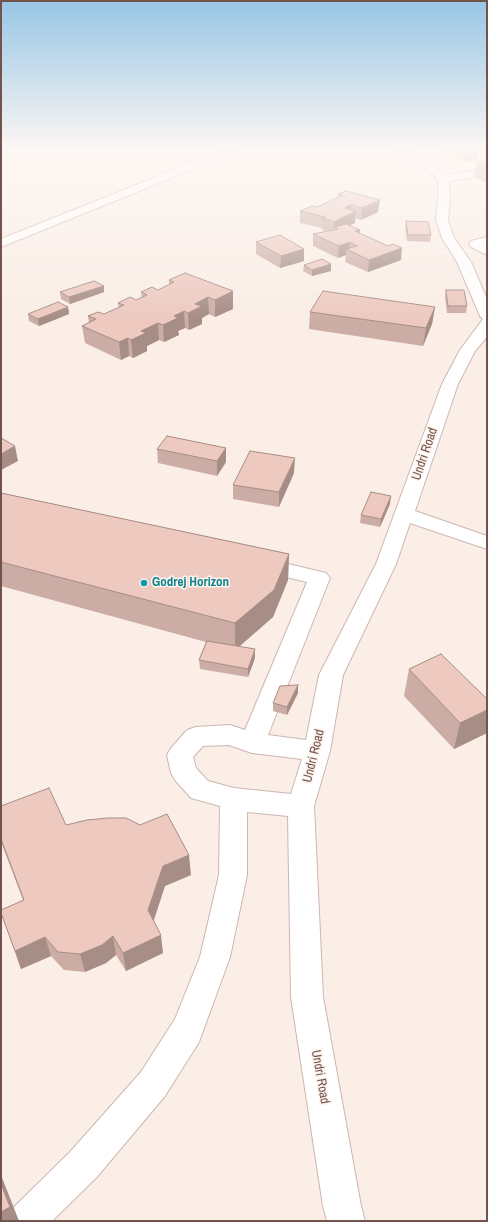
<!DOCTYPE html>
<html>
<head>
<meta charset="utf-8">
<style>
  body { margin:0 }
  #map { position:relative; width:488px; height:1222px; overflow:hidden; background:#faeee6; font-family:"Archivo Narrow",sans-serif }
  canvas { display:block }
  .frame { position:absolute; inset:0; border:2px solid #72534d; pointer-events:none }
</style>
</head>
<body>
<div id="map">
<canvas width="488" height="1222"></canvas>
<div class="frame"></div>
</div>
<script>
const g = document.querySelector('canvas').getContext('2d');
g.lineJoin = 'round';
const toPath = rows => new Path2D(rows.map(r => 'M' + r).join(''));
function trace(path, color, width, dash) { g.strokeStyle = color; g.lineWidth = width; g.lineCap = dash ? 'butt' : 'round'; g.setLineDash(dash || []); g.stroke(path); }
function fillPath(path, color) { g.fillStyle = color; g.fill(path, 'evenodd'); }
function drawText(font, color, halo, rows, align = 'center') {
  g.font = font + ' "Archivo Narrow",sans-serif'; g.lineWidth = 3; g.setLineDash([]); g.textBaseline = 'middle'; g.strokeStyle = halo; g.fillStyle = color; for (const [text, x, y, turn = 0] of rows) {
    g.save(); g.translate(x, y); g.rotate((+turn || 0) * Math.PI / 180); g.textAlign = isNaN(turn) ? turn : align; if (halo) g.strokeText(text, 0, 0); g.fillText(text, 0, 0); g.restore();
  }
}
const minor = toPath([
  [220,149,234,149,233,151,164,181,1,247,1,239,156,177,220,149],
  [388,149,409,150,437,168,445,175,487,169,487,175,449,181,450,198,448,220,454,238,471,262,487,299,487,337,475,351,458,384,415,511,487,536,487,549,410,523,396,564,343,675,330,751,314,806,323,997,361,1206,365,1221,327,1221,323,1206,291,997,288,816,247,812,247,875,230,957,199,1042,165,1096,96,1178,52,1221,7,1221,13,1208,70,1152,141,1072,175,1019,200,957,219,875,220,806,191,798,175,780,171,773,167,755,171,748,187,730,196,727,230,725,245,730,307,582,252,569,249,564,252,559,259,557,326,573,330,578,268,735,306,740,319,675,376,564,442,384,460,350,483,319,480,316,457,262,442,238,436,220,438,198,438,180,429,172,401,154,389,151,388,149],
  [229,745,252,753,302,759,291,794,234,788,208,781,196,768,193,757,203,746,229,745],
  [487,237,487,255,471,247,469,244,471,241,487,237]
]);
trace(minor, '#cdb7b0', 2);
fillPath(minor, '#fff');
fillPath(toPath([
  [436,149,478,149,477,160,463,162],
  [481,149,487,149,487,152],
  [487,160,487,183,474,176,476,162],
  [346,191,378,212,361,220,355,218,355,223,350,225,360,233,401,260,368,272,345,262,346,255,338,258,313,246,313,234,327,231,322,230,322,228,300,223,300,211,317,207,338,198,338,194],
  [406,221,431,235,430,242,407,241,405,228],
  [256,242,304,249,304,261,280,268,256,254],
  [331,264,331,271,312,276,303,271,304,265],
  [169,280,233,291,233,309,215,317,209,314,202,318,202,324,189,330,185,328,178,331,179,335,164,342,159,340,147,346,147,351,133,358,129,356,121,360,85,343,82,326,89,323,88,316,104,314,119,308,118,303,136,300,142,298,141,292,158,290,169,285],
  [104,286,104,292,70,304,61,299,60,292],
  [446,290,467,306,466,313,447,313,445,297],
  [68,307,69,314,39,326,29,321,28,314],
  [435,307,432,324,423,346,309,329,310,312],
  [226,448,226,462,217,476,158,463,157,449],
  [294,473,279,507,233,499,233,485],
  [1,493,289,554,288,580,273,617,239,647,255,658,248,677,200,669,199,660,206,642,1,586],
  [390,504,380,527,360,523,361,515],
  [409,669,487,733,454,749,404,696],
  [298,685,298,693,287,715,273,711,273,703],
  [1,806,66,825,191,875,165,886,154,920,163,953,126,971,116,955,106,963,85,972,64,970,51,956,21,969,1,913,23,900,1,842]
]), '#ccada5');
fillPath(toPath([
  [478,149,477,160,463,162,465,152],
  [380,200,378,212,361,220,362,208],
  [351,205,350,214,356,211,355,223,338,231,338,229,335,227,335,233,334,233,334,222,345,208],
  [360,230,359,241,355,231],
  [350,242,349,251,346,249,346,255,338,258,339,246],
  [402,248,401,260,368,272,369,260],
  [304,249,304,261,280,268,281,256],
  [331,264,331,271,312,276,312,270],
  [104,286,104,292,70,304,69,297],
  [233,291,233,309,215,317,215,300],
  [208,297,209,314,202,318,202,324,189,330,188,313,195,304],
  [68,307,69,314,39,326,38,319],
  [435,307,432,324,423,346,426,328],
  [184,311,185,328,178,331,179,335,164,342,163,325,174,316],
  [158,323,159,340,147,346,147,351,133,358,131,340,141,331],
  [128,338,129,356,121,360,119,342],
  [15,446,18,461,1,470,1,454],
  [226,448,226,462,217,476,217,461],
  [295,458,294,473,279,507,279,492],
  [391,496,390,504,380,527,381,519],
  [289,554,288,580,273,617,235,650,235,623],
  [255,649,255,658,248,677,248,669],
  [298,685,298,693,287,715,287,707],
  [487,710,487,733,454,749,460,723],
  [189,855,191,875,165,886,151,928,148,910,163,866],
  [161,935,163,953,126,971,123,953],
  [113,936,116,955,106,963,85,972,80,954],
  [45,937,51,956,21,969,15,951],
  [1,1175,19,1221,1,1221]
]), '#a68d86');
const building = toPath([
  [459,149,478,149,465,152,459,149],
  [487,160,487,167,476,162,487,160],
  [346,191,380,200,362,208,351,205,345,208,356,211,334,222,322,218,325,217,300,211,312,206,317,207,343,195,338,194,346,191],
  [406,221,428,222,431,235,408,235,406,221],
  [346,224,360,230,355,231,388,246,393,244,402,248,369,260,346,249,357,246,350,242,339,246,313,234,338,229,335,227,346,224],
  [280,235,304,249,281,256,256,242,280,235],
  [322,259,331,264,312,270,304,265,322,259],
  [185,273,233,291,215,300,208,297,195,304,202,306,188,313,184,311,174,316,178,318,163,325,158,323,141,331,146,333,131,340,128,338,119,342,82,326,96,319,88,316,98,312,104,314,124,305,118,303,130,297,136,300,147,295,141,292,152,287,158,290,174,282,169,280,185,273],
  [94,281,104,286,69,297,60,292,94,281],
  [446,290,464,290,467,306,448,306,446,290],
  [323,291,435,307,426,328,310,312,323,291],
  [58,302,68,307,38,319,28,314,58,302],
  [167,436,226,448,217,461,157,449,167,436],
  [1,438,15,446,1,454,1,438],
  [250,451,295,458,279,492,233,485,250,451],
  [371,492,391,496,381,519,361,515,371,492],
  [1,493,289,554,274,590,235,623,1,562,1,493],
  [207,641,255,649,248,669,199,660,207,641],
  [441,654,487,699,487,710,460,723,409,669,441,654],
  [298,685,287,707,273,703,280,686,298,685],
  [49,788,66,825,87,820,108,818,126,818,140,825,167,814,189,855,163,866,148,910,161,935,123,953,113,936,102,945,80,954,58,952,45,937,15,951,1,913,1,910,24,900,1,839,1,806,49,788],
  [1,1184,10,1207,1,1212,1,1184]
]);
fillPath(building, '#edc9c0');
trace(building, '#a68d86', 1);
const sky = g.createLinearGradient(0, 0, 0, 320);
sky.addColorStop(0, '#97c6e5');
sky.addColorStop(0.47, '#fdf7f4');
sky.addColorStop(1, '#fdf7f400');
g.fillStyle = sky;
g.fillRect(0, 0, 488, 320);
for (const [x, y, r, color] of [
  [144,583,4,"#0f9aa8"]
]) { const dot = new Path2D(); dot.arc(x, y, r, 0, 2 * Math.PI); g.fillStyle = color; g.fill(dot); trace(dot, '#fdf3ec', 1.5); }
drawText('13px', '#72534d', '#fdf3ec', [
  ["Undri Road",425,454,-71],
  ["Undri Road",314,756,-76],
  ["Undri Road",320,1077,80]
]);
drawText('bold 13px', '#0d838f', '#fdf3ec', [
  ["Godrej Horizon",152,583]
], 'left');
</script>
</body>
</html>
